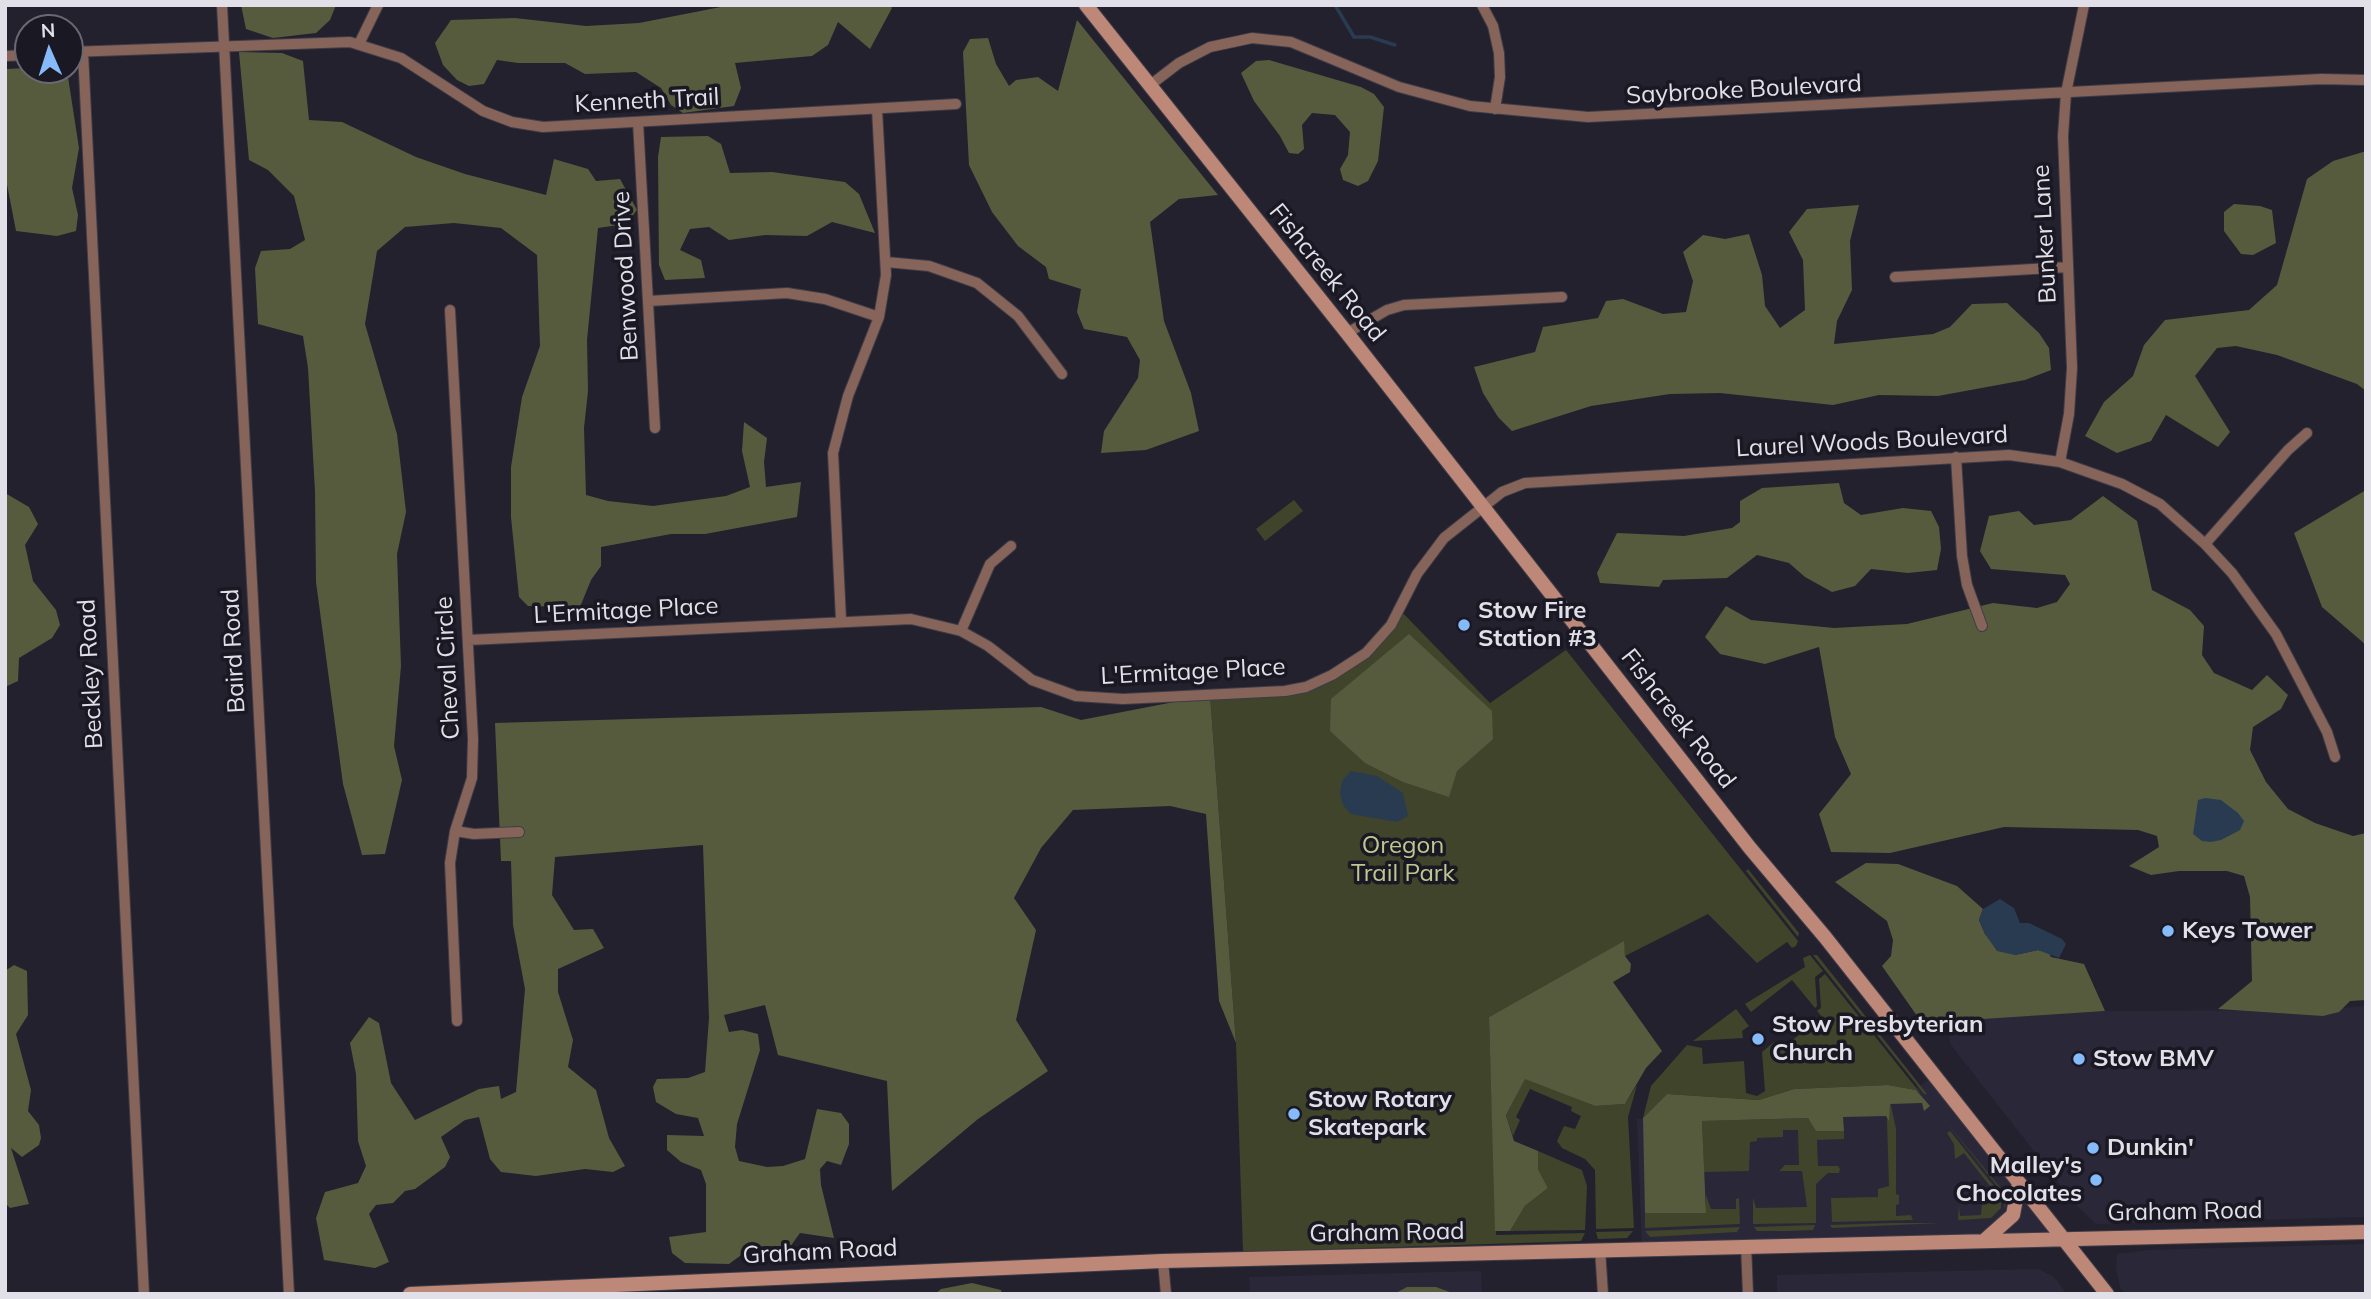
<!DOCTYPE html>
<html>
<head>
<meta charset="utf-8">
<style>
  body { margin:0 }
  #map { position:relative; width:2371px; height:1299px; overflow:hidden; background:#23212d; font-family:Mulish,sans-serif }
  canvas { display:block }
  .frame { position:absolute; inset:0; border:7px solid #e1e0e8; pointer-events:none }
  .north { position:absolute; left:14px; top:14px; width:70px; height:70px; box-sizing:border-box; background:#1a1823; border:2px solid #6a6872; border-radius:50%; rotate:357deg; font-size:19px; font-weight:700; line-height:28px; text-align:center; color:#e1e0e8 }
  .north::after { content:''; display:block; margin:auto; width:24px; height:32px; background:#86bbfb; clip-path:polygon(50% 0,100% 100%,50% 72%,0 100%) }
</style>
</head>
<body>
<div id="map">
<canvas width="2371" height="1299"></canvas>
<div class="frame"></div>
<div class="north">N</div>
</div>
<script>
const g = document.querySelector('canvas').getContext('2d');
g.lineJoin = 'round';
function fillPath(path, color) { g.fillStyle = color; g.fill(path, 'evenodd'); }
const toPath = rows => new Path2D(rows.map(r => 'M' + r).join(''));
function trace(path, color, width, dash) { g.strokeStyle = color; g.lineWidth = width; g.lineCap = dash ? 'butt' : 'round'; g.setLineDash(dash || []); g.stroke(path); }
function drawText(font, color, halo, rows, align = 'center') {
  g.font = font + ' Mulish,sans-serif'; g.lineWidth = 7; g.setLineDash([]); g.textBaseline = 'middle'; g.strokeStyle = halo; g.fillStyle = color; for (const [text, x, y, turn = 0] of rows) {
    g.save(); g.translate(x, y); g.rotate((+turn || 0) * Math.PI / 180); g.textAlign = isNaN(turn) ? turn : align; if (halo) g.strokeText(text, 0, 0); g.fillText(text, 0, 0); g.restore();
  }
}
fillPath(toPath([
  [2366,1006,2366,1217,2096,1224,2076,1205,1951,1045,1945,1020,2105,1011,2321,1010],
  [1935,1076,2061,1237,1642,1248,1637,1119,1877,1111],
  [2366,1244,2366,1294,2125,1294,2120,1288,2116,1268,2117,1254,2149,1250],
  [2038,1269,2054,1277,2067,1294,1777,1294,1777,1275],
  [1481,1271,1482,1294,1250,1294,1249,1277]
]), '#2a2739');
fillPath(toPath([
  [1294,500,1303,511,1265,541,1256,529],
  [1400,610,1490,703,1566,650,1798,941,1796,946,1792,948,1787,942,1757,963,1708,914,1625,956,1623,942,1489,1017,1496,1235,1585,1233,1581,1241,1243,1252,1236,1043,1210,695,1284,691,1349,665],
  [1748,869,1799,933,1798,937,1746,871],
  [1810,955,1823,971,1815,977,1817,1006,1815,1008,1792,980,1751,1012,1745,1004,1805,967,1803,958],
  [1813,955,1817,955,1927,1094,1924,1094],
  [1825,974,1921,1094,1916,1090,1888,1085,1794,1089,1759,1100,1667,1094,1643,1118,1651,1086,1687,1045,1702,1048,1703,1064,1744,1061,1746,1093,1757,1096,1765,1091,1762,1052,1774,1042,1781,1049,1822,1017,1817,1011,1821,1008,1819,979],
  [1736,1009,1749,1026,1742,1031,1743,1038,1693,1041],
  [1525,1078,1595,1106,1625,1104,1637,1085,1628,1117,1634,1228,1596,1229,1595,1170,1585,1159,1562,1148,1557,1141,1564,1126,1575,1129,1581,1116,1571,1111,1572,1107,1530,1089,1516,1117,1520,1120,1513,1136,1506,1115],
  [1889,1096,1896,1129,1896,1194,1899,1195,1899,1204,1896,1205,1896,1216,1911,1215,1913,1220,1832,1222,1831,1198,1878,1197,1878,1189,1889,1186,1887,1121],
  [1942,1117,2004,1192,2006,1199,2005,1209,2002,1192],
  [1808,1118,1817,1131,1844,1131,1844,1139,1817,1140,1818,1166,1838,1166,1840,1169,1839,1173,1828,1173,1816,1184,1816,1223,1753,1224,1753,1198,1756,1208,1807,1207,1802,1171,1779,1171,1785,1165,1799,1165,1798,1130,1783,1130,1783,1137,1757,1138,1757,1141,1750,1142,1749,1171,1704,1172,1702,1121],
  [1950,1131,2001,1195,2001,1208,1991,1218,1958,1220,1959,1206,1960,1216,1981,1215,1982,1201,1993,1190,1964,1153,1955,1159,1954,1144,1947,1133],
  [1538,1151,1582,1170,1587,1186,1585,1230,1510,1231,1525,1206,1548,1188,1538,1169],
  [1706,1195,1711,1209,1736,1209,1736,1199,1739,1198,1740,1224,1645,1228,1645,1213,1706,1213],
  [1940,1223,1832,1228,1830,1225,1890,1223],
  [1815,1225,1813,1230,1788,1231,1757,1231,1754,1227],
  [1740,1227,1737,1232,1667,1236,1650,1237,1645,1231],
  [1633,1231,1627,1238,1598,1239,1596,1232]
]), '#40442a');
fillPath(toPath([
  [241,5,336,5,330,20,316,33,273,38,246,29],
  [731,5,890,5,892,8,870,49,838,22,828,45,812,56,735,63,741,88,734,106,683,113,671,105,661,88,636,72,585,74,565,63,518,63,497,60,484,84,469,86,457,80,443,65,435,43,451,20,515,18,586,26,639,23],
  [1077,20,1218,195,1179,199,1150,222,1164,321,1191,393,1199,431,1146,450,1101,453,1104,431,1138,378,1140,360,1127,337,1084,329,1077,312,1081,289,1049,279,1046,267,1018,246,992,212,969,165,963,52,970,39,988,38,996,64,1009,86,1016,80,1038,77,1058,91],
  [239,52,282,53,303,61,309,120,342,122,416,157,465,174,546,195,554,159,588,169,596,181,620,179,637,210,626,224,598,228,587,340,588,391,584,428,586,495,608,501,653,506,726,496,750,487,742,451,744,422,767,438,764,462,766,487,801,482,797,517,705,534,671,534,601,547,601,566,591,580,580,607,528,606,519,597,511,517,511,467,522,397,540,346,537,255,501,228,454,223,405,227,377,251,365,324,397,434,406,512,397,554,401,666,394,746,402,780,385,854,362,855,343,784,316,582,315,491,308,368,303,336,258,324,255,268,261,251,290,249,305,240,294,196,268,170,249,160],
  [1269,60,1361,87,1374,94,1384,107,1378,161,1368,181,1358,186,1343,180,1340,169,1348,155,1350,132,1335,115,1312,113,1302,125,1304,149,1298,154,1289,153,1280,136,1254,101,1241,73,1256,61],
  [28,68,63,70,68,77,79,148,72,188,78,215,76,231,57,236,16,231,5,174,5,74,6,69],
  [708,136,721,144,730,173,772,172,845,182,859,194,875,233,832,222,807,236,765,235,729,240,709,227,690,229,680,250,701,260,705,278,665,280,659,265,658,157,661,137],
  [2363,152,2366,152,2366,391,2357,384,2277,355,2236,346,2217,348,2195,376,2230,432,2218,447,2166,415,2151,441,2117,453,2085,436,2104,402,2133,376,2144,345,2165,320,2249,310,2277,285,2307,179,2333,161],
  [2234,204,2260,206,2272,210,2276,243,2253,255,2241,254,2224,231,2224,212],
  [1859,205,1850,241,1852,290,1837,321,1834,344,1933,334,1950,327,1972,304,2007,303,2039,333,2049,348,2051,370,2025,380,1938,396,1879,395,1833,405,1720,393,1670,394,1591,406,1512,431,1498,417,1483,393,1474,367,1535,352,1543,327,1598,318,1606,301,1623,299,1663,314,1686,312,1693,281,1683,252,1703,235,1725,239,1749,234,1762,275,1765,306,1780,328,1805,310,1803,260,1789,232,1807,209],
  [1839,483,1844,503,1861,515,1903,508,1931,511,1939,527,1941,549,1937,570,1908,573,1871,569,1855,586,1832,592,1805,577,1789,563,1757,555,1727,578,1663,580,1659,587,1600,583,1597,573,1617,533,1684,536,1732,528,1740,522,1740,501,1762,488],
  [2366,490,2366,645,2322,607,2294,533],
  [5,493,29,507,38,524,25,545,33,581,56,610,60,625,52,638,19,658,18,681,5,687],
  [2103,496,2137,521,2152,590,2190,610,2204,626,2202,655,2214,673,2252,690,2267,675,2288,695,2281,709,2253,727,2250,750,2266,782,2288,809,2315,823,2353,836,2366,833,2366,1000,2350,1001,2339,1012,2323,1016,2218,1009,2252,981,2250,897,2244,876,2227,871,2179,871,2151,875,2129,866,2159,847,2157,836,2138,830,2004,827,1890,853,1831,852,1819,814,1851,774,1835,737,1819,647,1765,664,1720,654,1705,637,1726,606,1751,620,1834,628,1907,624,1993,603,2037,608,2057,602,2070,584,2065,575,1991,569,1980,551,1989,516,2019,511,2034,525,2071,520],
  [1409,634,1492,711,1493,739,1457,771,1449,797,1403,782,1365,763,1330,731,1331,699],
  [1210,695,1236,1043,1219,1001,1206,814,1170,806,1073,810,1041,848,1014,898,1036,930,1016,1020,1048,1071,978,1119,892,1191,887,1081,778,1055,765,1005,724,1015,729,1032,742,1030,758,1034,760,1050,737,1124,735,1147,739,1161,767,1167,783,1166,805,1159,817,1109,841,1113,849,1124,849,1144,841,1165,827,1161,820,1169,821,1185,834,1238,800,1233,790,1247,765,1246,748,1250,729,1264,685,1263,672,1253,669,1237,706,1232,706,1184,701,1170,681,1162,667,1150,667,1135,704,1136,698,1118,676,1114,656,1102,653,1087,657,1079,688,1078,705,1072,709,1018,703,845,555,857,552,895,574,930,593,929,604,948,558,969,558,992,573,1040,568,1067,596,1090,609,1138,625,1166,613,1172,585,1169,536,1176,501,1172,490,1159,479,1117,465,1120,441,1137,450,1157,445,1167,415,1189,405,1191,393,1203,376,1205,369,1214,389,1262,375,1268,324,1260,316,1218,325,1192,358,1183,366,1166,358,1141,356,1074,350,1043,369,1017,379,1023,391,1083,415,1120,479,1089,499,1086,501,1099,516,1092,525,989,513,925,511,861,501,861,495,723,1041,707,1081,720],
  [1866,863,1898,864,1957,886,1983,909,1979,920,1985,934,2015,955,2038,950,2049,953,2051,957,2084,964,2105,1011,1922,1023,1882,966,1891,956,1893,940,1887,921,1835,882],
  [1624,941,1625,956,1631,964,1630,972,1613,982,1662,1051,1646,1068,1625,1104,1595,1106,1525,1079,1506,1115,1514,1141,1538,1151,1538,1169,1548,1188,1525,1206,1510,1231,1495,1231,1489,1017],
  [14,965,27,971,28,1015,16,1034,31,1090,28,1111,39,1125,41,1138,39,1145,22,1157,11,1148,29,1204,10,1208,5,1203,5,971],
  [1888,1085,1916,1090,1930,1106,1924,1111,1922,1103,1890,1104,1889,1121,1886,1116,1843,1117,1844,1131,1816,1131,1808,1118,1702,1121,1706,1213,1645,1213,1643,1118,1667,1094,1759,1100,1794,1089],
  [972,1283,1001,1290,1002,1294,935,1294,941,1289],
  [1407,1287,1436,1287,1455,1294,1394,1294]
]), '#565b3e');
fillPath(toPath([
  [1351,771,1377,776,1403,793,1408,816,1397,822,1351,814,1343,805,1340,794,1342,781],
  [2205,798,2221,800,2238,813,2244,821,2240,830,2221,840,2211,842,2202,841,2193,834,2198,800],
  [2000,899,2014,908,2020,923,2029,923,2062,939,2066,944,2059,958,2038,950,2015,955,1997,951,1985,934,1979,920,1983,909]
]), '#283b50');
trace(toPath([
  [1335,5,1354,37,1370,37,1395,45]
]), '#283b50', 3.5);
const street = toPath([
  [222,5,289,1294],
  [1482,5,1493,26,1499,53,1500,77,1495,109],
  [359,44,378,5],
  [70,52,350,42,401,58,483,111,512,122,543,127,956,104],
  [83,52,144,1294],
  [5,56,28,55],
  [1149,86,1179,63,1210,47,1252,38,1291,42,1399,87,1470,106,1588,117,2321,79,2366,80],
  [638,122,655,428],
  [886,262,929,266,977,283,1018,316,1062,374],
  [1895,277,2068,267],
  [649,301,787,293,825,299,879,317],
  [450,310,473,739,472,778,455,831,450,863,457,1021],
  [1347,333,1387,310,1404,305,1562,297],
  [1956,457,1962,556,1967,585,1982,626],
  [2060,462,2069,414,2072,368,2063,136,2066,93,2084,5],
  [2205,544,2288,450,2307,433],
  [841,620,833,453,848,396,879,317,886,275,877,109],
  [961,631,990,564,1011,546],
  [468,640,911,619,961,631,988,646,1032,680,1076,696,1123,699,1285,691,1306,687,1332,675,1366,653,1391,625,1417,574,1444,538,1502,492,1525,483,2009,455,2060,462,2122,484,2160,504,2205,544,2232,573,2276,634,2327,732,2335,757],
  [455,831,474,834,519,832],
  [1746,1245,1748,1294],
  [1600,1249,1603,1294],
  [1163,1261,1166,1294]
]);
const secondary = toPath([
  [1086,5,1347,333,1750,848,1825,937,2107,1294],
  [1986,1239,2013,1215,2019,1183],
  [410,1294,1163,1261,2366,1232]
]);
trace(street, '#3e3c47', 12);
trace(secondary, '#3e3c47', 16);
trace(street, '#86645a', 10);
trace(secondary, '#be8879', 14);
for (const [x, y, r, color] of [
  [1464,625,7,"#86bbfb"],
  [2168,931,7,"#86bbfb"],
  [1758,1039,7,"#86bbfb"],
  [2079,1059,7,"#86bbfb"],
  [1294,1114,7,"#86bbfb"],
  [2093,1148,7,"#86bbfb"],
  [2096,1180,7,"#86bbfb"]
]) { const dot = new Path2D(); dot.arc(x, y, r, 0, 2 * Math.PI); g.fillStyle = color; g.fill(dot); trace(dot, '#1a1823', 2.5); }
drawText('24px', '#e1e0e8', '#1a1823', [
  ["Saybrooke Boulevard",1744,90,-3],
  ["Kenneth Trail",647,101,-3],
  ["Bunker Lane",2045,234,-93],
  ["Fishcreek Road",1327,273,51],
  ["Benwood Drive",626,276,-93],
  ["Laurel Woods Boulevard",1872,442,-3],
  ["L'Ermitage Place",626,611,-3],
  ["Baird Road",234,651,-93],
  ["Cheval Circle",448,668,-93],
  ["L'Ermitage Place",1193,672,-3],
  ["Beckley Road",91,674,-93],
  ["Fishcreek Road",1678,719,52],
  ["Graham Road",2185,1212,-1],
  ["Graham Road",1387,1233,-1],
  ["Graham Road",820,1252,-3]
]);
drawText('bold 24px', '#e1e0e8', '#1a1823', [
  ["Stow Fire",1478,611],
  ["Station #3",1478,639],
  ["Keys Tower",2182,931],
  ["Stow Presbyterian",1772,1025],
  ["Church",1772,1053],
  ["Stow BMV",2093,1059],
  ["Stow Rotary",1308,1100],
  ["Skatepark",1308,1128],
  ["Dunkin'",2107,1148],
  ["Malley's",2082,1166,"right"],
  ["Chocolates",2082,1194,"right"]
], 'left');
drawText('24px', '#bfc790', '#1a1823', [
  ["Oregon",1403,846],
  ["Trail Park",1403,874]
]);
</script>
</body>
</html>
